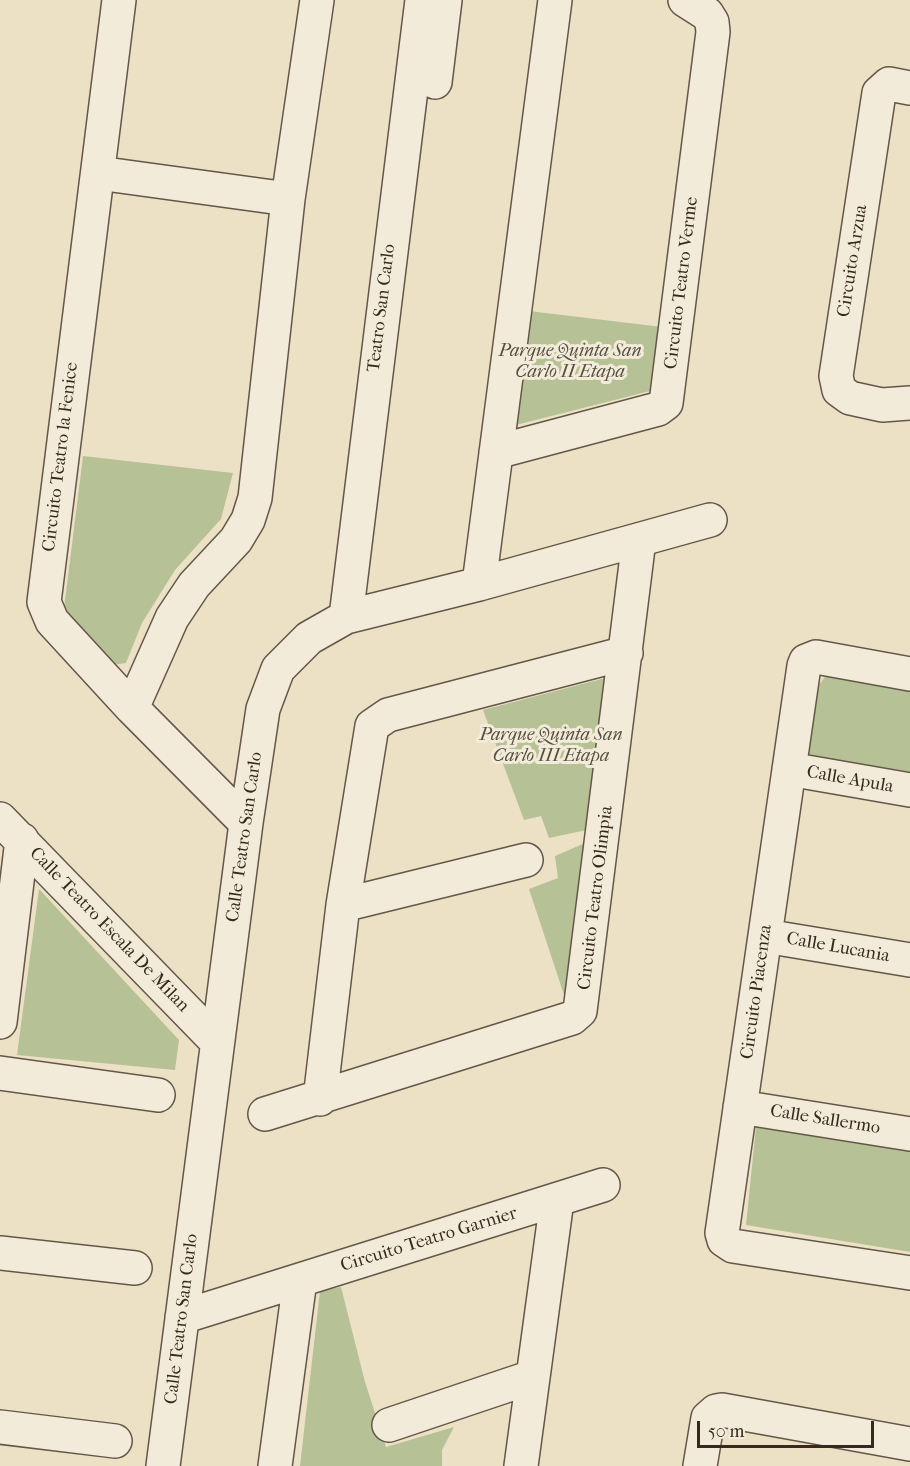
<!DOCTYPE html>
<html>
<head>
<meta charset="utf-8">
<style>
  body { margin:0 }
  #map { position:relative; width:910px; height:1466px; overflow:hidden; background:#ece0c5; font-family:"IM FELL French Canon",serif }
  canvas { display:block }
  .scale { position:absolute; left:697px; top:1421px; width:177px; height:27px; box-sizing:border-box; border:3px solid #362920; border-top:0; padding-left:8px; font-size:18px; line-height:21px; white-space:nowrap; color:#362920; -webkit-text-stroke:4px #f3ebd9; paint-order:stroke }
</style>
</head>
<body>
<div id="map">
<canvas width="910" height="1466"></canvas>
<div class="scale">50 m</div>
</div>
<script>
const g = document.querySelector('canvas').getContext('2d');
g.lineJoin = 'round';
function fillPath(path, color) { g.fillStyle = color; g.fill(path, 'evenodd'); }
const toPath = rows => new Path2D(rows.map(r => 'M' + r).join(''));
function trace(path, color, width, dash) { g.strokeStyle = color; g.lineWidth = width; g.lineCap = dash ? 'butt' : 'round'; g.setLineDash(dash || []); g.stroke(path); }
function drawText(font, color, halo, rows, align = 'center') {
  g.font = font + ' "IM FELL French Canon",serif'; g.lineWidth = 6; g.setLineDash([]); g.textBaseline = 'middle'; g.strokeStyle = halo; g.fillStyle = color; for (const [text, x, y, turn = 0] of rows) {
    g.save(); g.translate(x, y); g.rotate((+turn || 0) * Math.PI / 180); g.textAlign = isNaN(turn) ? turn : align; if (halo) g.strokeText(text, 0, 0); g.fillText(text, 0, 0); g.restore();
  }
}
fillPath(toPath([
  [529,311,662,327,650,391,516,425],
  [83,456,233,473,221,519,175,570,142,623,126,663,112,665,64,608],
  [829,671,910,691,910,773,809,755,807,735,812,695],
  [613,676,591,829,549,838,541,816,524,820,483,710],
  [585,843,565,998,529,889,558,878,555,856],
  [39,889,179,1040,175,1070,17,1055],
  [756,1127,910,1151,910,1252,746,1225],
  [341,1287,365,1382,386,1447,454,1427,442,1450,442,1466,300,1466,320,1291]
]), '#b6c296');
const minor = toPath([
  [119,0,44,602,52,621,132,708,246,823],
  [435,82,445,0],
  [910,88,889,84,879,93,836,376,839,390,850,398,882,405,910,403],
  [98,173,288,199],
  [496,452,658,409,666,403,713,32,712,22,707,14,685,0],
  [479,584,555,0],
  [346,617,422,0],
  [910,674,816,657,806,661,804,666,722,1233,724,1240,733,1246,910,1273],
  [132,708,172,618,194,585,236,540,248,520,255,498,288,199,317,0],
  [789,769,910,790],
  [0,819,217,1042],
  [343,905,526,860],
  [765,936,910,960],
  [0,1022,22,840],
  [0,1073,158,1095],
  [320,1099,343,905,372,726,388,715,626,653],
  [740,1107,910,1134],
  [265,1114,572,1018,580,1011,639,540],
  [0,1253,135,1268],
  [182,1317,603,1185],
  [389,1425,532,1377],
  [0,1427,115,1441],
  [163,1466,246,823,263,709,278,669,309,638,346,617,479,584,710,520],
  [275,1466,300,1280],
  [521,1466,557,1200],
  [700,1466,708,1418,716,1411,722,1410,910,1444]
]);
trace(minor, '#645749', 36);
trace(minor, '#f3ebd9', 33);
drawText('18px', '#362920', '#f3ebd9', [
  ["Circuito Arzua",853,261,-81],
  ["Circuito Teatro Verme",682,283,-83],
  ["Teatro San Carlo",382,308,-83],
  ["Circuito Teatro la Fenice",61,457,-83],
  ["Calle Apula",850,780,10],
  ["Calle Teatro San Carlo",245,837,-82],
  ["Circuito Teatro Olimpia",596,898,-83],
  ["Calle Teatro Escala De Milan",109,930,46],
  ["Calle Lucania",838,948,10],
  ["Circuito Piacenza",757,992,-82],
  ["Calle Sallermo",825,1120,9],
  ["Circuito Teatro Garnier",429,1240,-17],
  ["Calle Teatro San Carlo",182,1319,-83]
]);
drawText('italic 18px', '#564f3e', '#f3ebd9', [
  ["Parque Quinta San",570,352],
  ["Carlo II Etapa",570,373],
  ["Parque Quinta San",551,736],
  ["Carlo III Etapa",551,757]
]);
</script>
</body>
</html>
